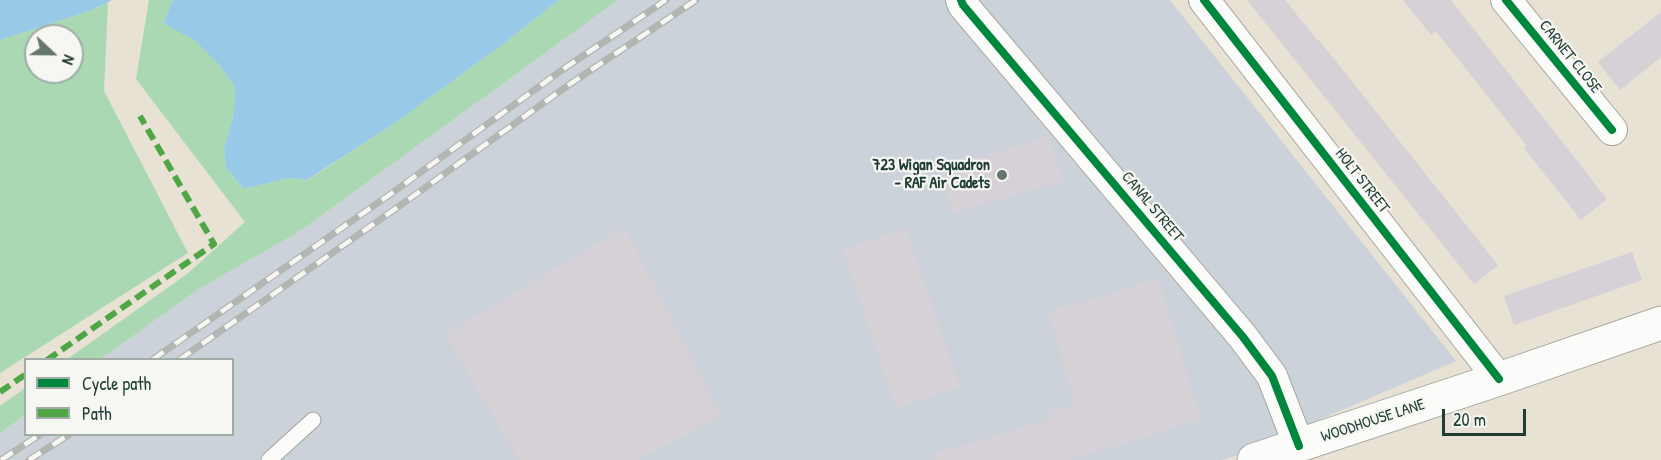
<!DOCTYPE html>
<html>
<head>
<meta charset="utf-8">
<style>
  body { margin:0 }
  #map { position:relative; width:1661px; height:460px; overflow:hidden; background:#e7e2d4; font-family:"Patrick Hand",sans-serif }
  canvas { display:block }
  .legend { position:absolute; left:24px; top:358px; width:210px; height:78px; box-sizing:border-box; background:#f6f6f2; border:2px solid #a0aca6; margin:0; padding:8px 10px; list-style:none; font-size:18px; color:#1f3d34 }
  .legend li { display:flex; align-items:center; gap:12px; height:30px }
  .legend b { width:30px; border:2px solid #a0aca6 }
  .north { position:absolute; left:24px; top:24px; width:60px; height:60px; box-sizing:border-box; background:#f6f6f2; border:2px solid #a0aca6; border-radius:50%; rotate:112deg; font-size:16px; font-weight:700; line-height:24px; text-align:center; color:#1f3d34 }
  .north::after { content:''; display:block; margin:auto; width:21px; height:27px; background:#65776c; clip-path:polygon(50% 0,100% 100%,50% 72%,0 100%) }
  .scale { position:absolute; left:1442px; top:409px; width:84px; height:27px; box-sizing:border-box; border:3px solid #1f3d34; border-top:0; padding-left:8px; font-size:18px; line-height:21px; white-space:nowrap; color:#1f3d34; -webkit-text-stroke:4px #f6f6f2; paint-order:stroke }
</style>
</head>
<body>
<div id="map">
<canvas width="1661" height="460"></canvas>
<ul class="legend">
<li><b style="height:8px;background:#00873e"></b>Cycle path</li>
<li><b style="height:8px;background:#4fa644"></b>Path</li>
</ul>
<div class="north">N</div>
<div class="scale">20 m</div>
</div>
<script>
const g = document.querySelector('canvas').getContext('2d');
g.lineJoin = 'round';
function fillPath(path, color) { g.fillStyle = color; g.fill(path, 'evenodd'); }
const toPath = rows => new Path2D(rows.map(r => 'M' + r).join(''));
function trace(path, color, width, dash) { g.strokeStyle = color; g.lineWidth = width; g.lineCap = dash ? 'butt' : 'round'; g.setLineDash(dash || []); g.stroke(path); }
function drawText(font, color, halo, rows, align = 'center') {
  g.font = font + ' "Patrick Hand",sans-serif'; g.lineWidth = 4.5; g.setLineDash([]); g.textBaseline = 'middle'; g.strokeStyle = halo; g.fillStyle = color; for (const [text, x, y, turn = 0] of rows) {
    g.save(); g.translate(x, y); g.rotate((+turn || 0) * Math.PI / 180); g.textAlign = isNaN(turn) ? turn : align; if (halo) g.strokeText(text, 0, 0); g.fillText(text, 0, 0); g.restore();
  }
}
fillPath(toPath([
  [618,0,1170,0,1456,361,1233,457,1221,460,0,460,0,433,25,415,26,434,232,434,232,360,101,359,197,290,300,231]
]), '#ccd2da');
fillPath(toPath([
  [149,0,173,0,163,23,196,40,219,65,235,87,234,113,224,149,226,168,244,189,290,178,308,180,395,123,502,45,559,0,618,0,300,231,197,290,101,359,66,360,187,274,245,222,136,79],
  [108,2,104,91,188,253,0,373,0,40,87,12],
  [36,36,72,36,72,72,36,72],
  [25,388,25,415,0,433,0,406]
]), '#a9d8b2');
fillPath(toPath([
  [0,0,112,0,87,12,0,40],
  [173,0,559,0,502,45,395,123,307,180,290,178,244,189,226,168,224,149,234,113,235,87,219,65,196,41,163,23]
]), '#98cae7');
fillPath(toPath([
  [1247,0,1285,0,1318,41,1319,40,1498,265,1474,284],
  [1403,0,1451,0,1607,199,1581,220,1524,148,1527,146,1436,31,1431,35],
  [1661,12,1661,57,1620,90,1598,62],
  [1049,136,1063,181,953,213,941,169],
  [625,227,721,416,638,460,519,460,445,335],
  [906,228,960,386,896,408,843,250],
  [1632,252,1642,280,1514,325,1504,296],
  [1159,279,1201,420,1069,460,935,460,934,454,1052,419,1048,413,1075,405,1048,312]
]), '#d6d0d7');
const service = toPath([
  [269,460,313,420]
]);
const minor = toPath([
  [961,0,963,5,1243,337,1272,376,1299,446],
  [1204,0,1499,379],
  [1506,0,1612,130]
]);
const secondary = toPath([
  [1254,460,1499,379,1661,323]
]);
trace(service, '#a4a59c', 17);
trace(minor, '#a4a59c', 32);
trace(secondary, '#a4a59c', 35);
trace(service, '#fbfbf9', 15);
trace(minor, '#fbfbf9', 30);
trace(secondary, '#fbfbf9', 33);
const rail = toPath([
  [152,360,392,193,562,70,666,0],
  [179,360,398,207,570,84,696,0],
  [1,460,41,434],
  [29,460,70,434]
]);
trace(rail, '#b2b5b2', 7);
trace(rail, '#f6f6f2', 4.5, [14]);
trace(toPath([
  [47,360,214,244,140,116],
  [0,392,26,374]
]), '#4fa644', 6, [12, 6]);
trace(toPath([
  [961,0,963,5,1243,337,1272,376,1299,446],
  [1204,0,1499,379],
  [1506,0,1612,130]
]), '#00873e', 8);
for (const [x, y, r, color] of [
  [1002,175,6,"#65776c"]
]) { const dot = new Path2D(); dot.arc(x, y, r, 0, 2 * Math.PI); g.fillStyle = color; g.fill(dot); trace(dot, '#f6f6f2', 2); }
drawText('16px', '#1f3d34', '#f6f6f2', [
  ["CARNET CLOSE",1570,57,51],
  ["HOLT STREET",1362,181,52],
  ["CANAL STREET",1152,207,50],
  ["WOODHOUSE LANE",1373,421,-18]
]);
drawText('bold 16px', '#1f3d34', '#f6f6f2', [
  ["723 Wigan Squadron",990,166],
  ["- RAF Air Cadets",990,184]
], 'right');
</script>
</body>
</html>
